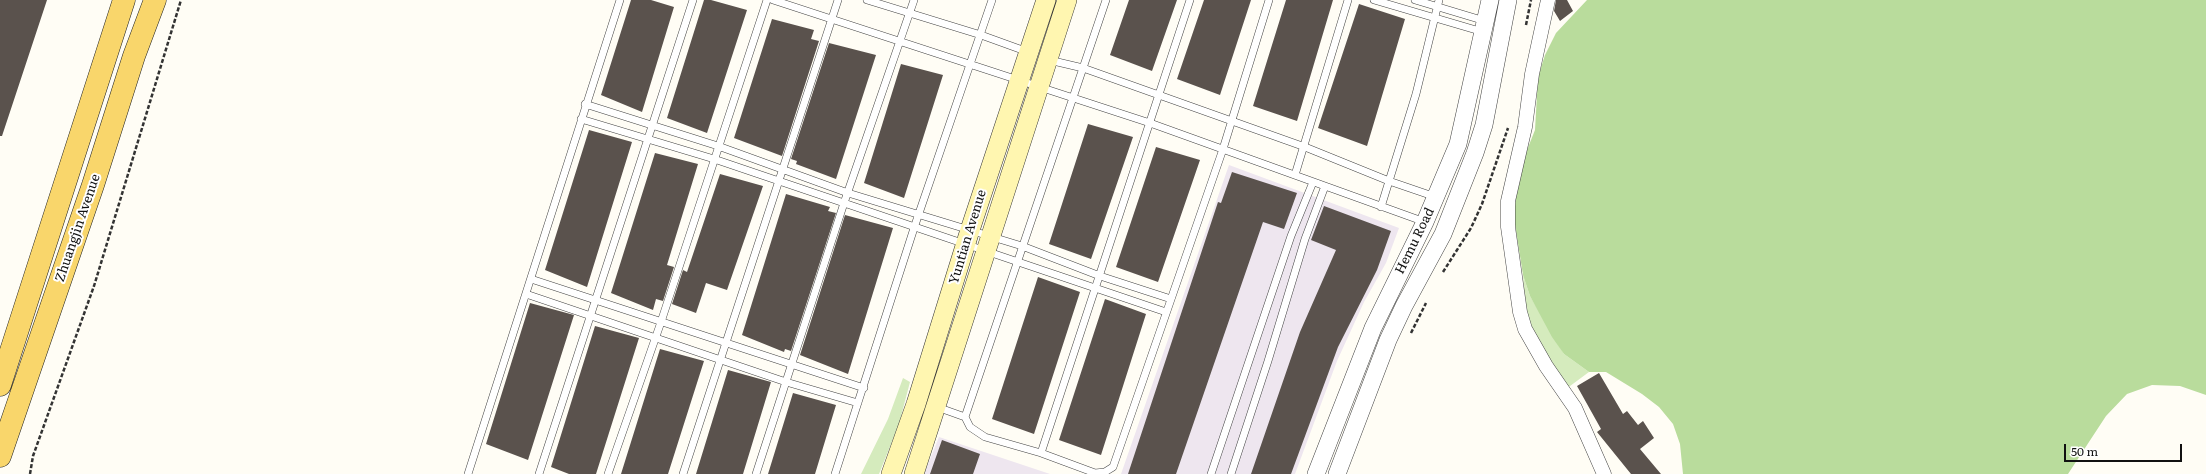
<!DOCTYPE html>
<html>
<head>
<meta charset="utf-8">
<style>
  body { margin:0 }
  #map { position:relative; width:2206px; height:474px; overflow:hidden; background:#fffdf5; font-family:Literata,serif }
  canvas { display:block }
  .scale { position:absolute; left:2064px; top:444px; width:118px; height:18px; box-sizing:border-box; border:2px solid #111; border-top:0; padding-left:5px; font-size:12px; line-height:14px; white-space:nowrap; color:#111; -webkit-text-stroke:3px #fff; paint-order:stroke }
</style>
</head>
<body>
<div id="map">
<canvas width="2206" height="474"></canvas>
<div class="scale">50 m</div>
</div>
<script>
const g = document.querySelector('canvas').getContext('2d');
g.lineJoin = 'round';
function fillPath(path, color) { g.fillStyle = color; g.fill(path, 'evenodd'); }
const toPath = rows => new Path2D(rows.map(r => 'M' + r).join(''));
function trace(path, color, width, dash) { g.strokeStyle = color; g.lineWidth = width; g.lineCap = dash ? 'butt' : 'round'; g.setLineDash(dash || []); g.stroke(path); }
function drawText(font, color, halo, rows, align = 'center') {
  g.font = font + ' Literata,serif'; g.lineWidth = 4; g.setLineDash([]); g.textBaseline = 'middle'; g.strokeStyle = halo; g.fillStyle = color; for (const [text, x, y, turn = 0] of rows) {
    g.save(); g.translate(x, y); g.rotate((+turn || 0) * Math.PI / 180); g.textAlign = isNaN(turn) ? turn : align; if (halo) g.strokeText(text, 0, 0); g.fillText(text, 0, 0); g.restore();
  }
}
fillPath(toPath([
  [1229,165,1399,228,1386,263,1364,302,1337,361,1295,474,1121,474],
  [939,437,1050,474,924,474]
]), '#eee6ef');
fillPath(toPath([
  [1523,275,1530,296,1564,354,1589,372,1566,389,1534,336,1525,307],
  [903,378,910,382,899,424,879,474,861,474,888,419]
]), '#d5ebbd');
fillPath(toPath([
  [1587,0,2206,0,2206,395,2180,386,2152,385,2127,394,2106,416,2068,474,1683,474,1680,444,1673,424,1659,407,1642,394,1606,372,1589,372,1564,354,1552,337,1530,296,1523,275,1514,218,1516,195,1525,155,1535,130,1538,77,1545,55,1556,33]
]), '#b9dc9c');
fillPath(toPath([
  [0,0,47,0,2,136,0,136],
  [631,0,651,0,674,7,642,112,601,95],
  [704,0,711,0,747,10,707,133,667,118],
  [1129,0,1177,0,1152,71,1110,55],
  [1204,0,1251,0,1220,95,1177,79],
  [1286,0,1333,0,1297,121,1253,106],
  [1556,0,1567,0,1573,11,1560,21,1554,11],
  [1359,4,1405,19,1367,146,1318,128],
  [772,19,814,30,811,39,819,41,782,156,734,138],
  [829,43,876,55,836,179,796,164,797,161,791,159],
  [901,64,943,75,904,198,864,183],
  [1088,124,1133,137,1091,259,1049,244],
  [589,130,632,142,587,287,545,270],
  [1156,147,1200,160,1158,282,1116,267],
  [655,153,698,164,667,265,674,267,663,301,656,299,653,310,611,293],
  [1232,172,1297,193,1284,229,1263,222,1176,474,1128,474,1218,202,1221,203],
  [720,174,763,186,727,290,706,283,696,313,672,304,683,270,687,272],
  [786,194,830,207,828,211,836,213,791,351,785,349,784,352,742,335],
  [1324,206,1391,231,1377,270,1338,347,1291,474,1251,474,1300,332,1336,250,1311,240],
  [845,215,893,228,848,374,800,355],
  [1038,277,1080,292,1034,434,992,419],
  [1105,299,1146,314,1101,455,1059,440],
  [530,303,574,315,528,460,486,444],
  [595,326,639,338,596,474,569,474,551,467],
  [660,349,704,361,668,474,621,474],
  [728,370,771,382,743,474,696,474],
  [1599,373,1623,414,1627,411,1638,425,1643,421,1654,438,1640,449,1661,474,1631,474,1597,432,1601,429,1577,386],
  [793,393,836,405,815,474,768,474],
  [942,440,980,454,973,474,930,474]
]), '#5a524d');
const service = toPath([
  [773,0,1150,123,1425,222],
  [867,0,981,35,1028,52],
  [1106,0,965,417,970,427,985,437,1041,453,1095,473,1105,472,1113,467,1223,149,1269,0],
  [1374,0,1483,32],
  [1415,0,1485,21],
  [1049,60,1083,68,1305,147,1389,181,1427,194,1437,195],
  [585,104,718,146,848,193,1022,246,1100,276,1171,299],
  [581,119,714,159,1166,312],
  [1295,175,1348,0],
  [1381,207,1416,94,1439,0],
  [531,279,864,388],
  [526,294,786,382,858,403],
  [937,407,965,417],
  [1041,453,1190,0],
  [468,474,620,0],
  [539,474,693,0],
  [608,474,661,322,767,0],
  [683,474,838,0],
  [756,474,844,203,914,0],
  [835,474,915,225,992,0],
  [1211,474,1291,236,1313,182],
  [1231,474,1268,361,1305,239,1325,186]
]);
const minor = toPath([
  [1548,0,1532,74,1525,127,1508,201,1508,227,1520,312,1525,329,1546,366,1575,408,1604,474]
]);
const tertiary = toPath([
  [1316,474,1373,328,1425,222,1458,144,1490,0],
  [1337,474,1388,340,1404,306,1443,234,1475,153,1484,125,1508,0]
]);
const secondary = toPath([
  [891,474,916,404,970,230,1046,0],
  [914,474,1067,0]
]);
const primary = toPath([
  [0,385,124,0],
  [0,456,93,185,134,56,155,0]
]);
trace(service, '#444', 8);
trace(minor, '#444', 15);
trace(tertiary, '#444', 18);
trace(secondary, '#333', 20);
trace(primary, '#222', 23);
trace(toPath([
  [1526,25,1531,0],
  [1443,272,1471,228,1482,204,1508,128],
  [1411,333,1426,303],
  [30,474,33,456,94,286,181,0]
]), '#333', 2.5, [4, 2]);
trace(service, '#fff', 7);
trace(minor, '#fff', 14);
trace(tertiary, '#fff', 17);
trace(secondary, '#fff6b0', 19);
trace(primary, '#f9d66b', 22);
drawText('13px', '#111', '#fff', [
  ["Zhuangjin Avenue",78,228,-71],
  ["Yuntian Avenue",968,237,-73],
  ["Hemu Road",1415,241,-64]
]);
</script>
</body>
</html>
